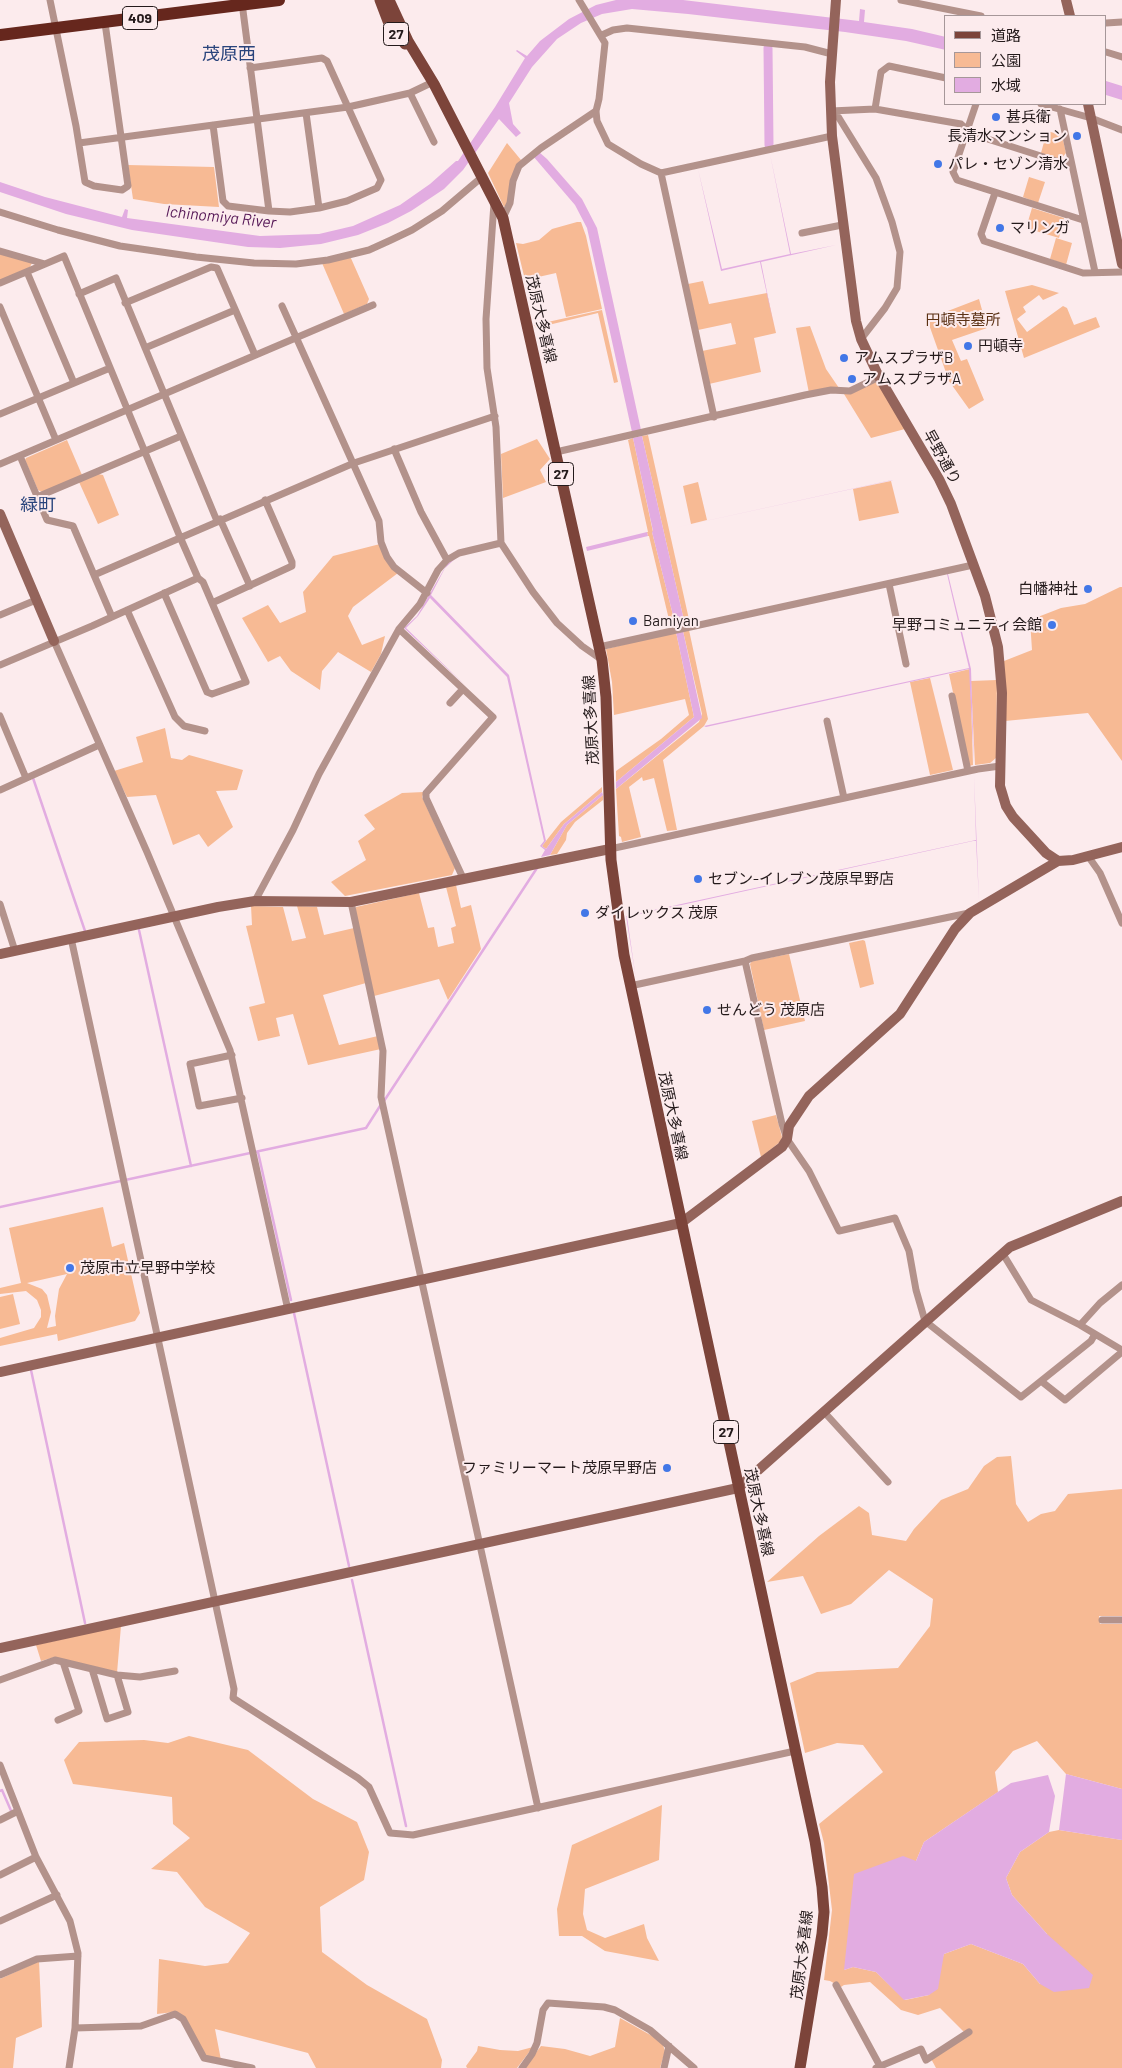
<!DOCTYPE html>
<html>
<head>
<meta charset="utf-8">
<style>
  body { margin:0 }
  #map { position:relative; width:1122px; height:2068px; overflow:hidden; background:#fcebed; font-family:Barlow,"Noto Sans JP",sans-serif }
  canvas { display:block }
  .legend { position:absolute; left:944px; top:15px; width:162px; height:90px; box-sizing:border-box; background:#fcebed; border:1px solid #a69799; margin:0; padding:6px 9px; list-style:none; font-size:15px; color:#241a1b }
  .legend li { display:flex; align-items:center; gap:10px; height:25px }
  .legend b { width:25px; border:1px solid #a69799 }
</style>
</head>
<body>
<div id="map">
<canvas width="1122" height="2068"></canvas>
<ul class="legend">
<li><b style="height:6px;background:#7c443a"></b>道路</li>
<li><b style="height:14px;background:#f7ba94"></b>公園</li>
<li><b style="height:14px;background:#e2ace1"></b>水域</li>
</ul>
</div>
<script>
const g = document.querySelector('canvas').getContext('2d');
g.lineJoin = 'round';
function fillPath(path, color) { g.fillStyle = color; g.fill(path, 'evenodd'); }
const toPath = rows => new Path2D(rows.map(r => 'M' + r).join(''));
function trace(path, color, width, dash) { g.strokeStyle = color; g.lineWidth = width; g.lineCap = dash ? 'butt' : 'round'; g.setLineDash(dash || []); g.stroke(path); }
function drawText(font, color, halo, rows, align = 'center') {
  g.font = font + ' Barlow,"Noto Sans JP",sans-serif'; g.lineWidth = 4; g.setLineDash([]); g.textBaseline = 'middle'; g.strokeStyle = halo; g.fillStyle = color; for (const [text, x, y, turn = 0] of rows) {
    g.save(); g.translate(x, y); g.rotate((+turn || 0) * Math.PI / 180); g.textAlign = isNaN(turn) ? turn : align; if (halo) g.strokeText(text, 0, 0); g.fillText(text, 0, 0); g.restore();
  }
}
fillPath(toPath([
  [1047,131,1062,135,1066,153,1061,159,1041,153],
  [507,143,521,160,508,203,504,207,488,173],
  [128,165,214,167,219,207,164,204,133,199],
  [1029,177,1045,182,1038,203,1023,197],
  [1032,208,1064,218,1059,238,1026,228],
  [577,222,581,222,586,236,602,309,566,317,556,273,525,280,516,243,523,244,539,240,552,229],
  [1056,238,1072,243,1066,265,1050,259],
  [0,253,32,263,30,267,0,281],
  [350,256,369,299,367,304,344,314,322,263],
  [703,281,709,304,767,293,776,333,754,338,761,372,709,384,702,351,736,344,731,323,698,330,688,284],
  [1032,285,1059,293,1043,300,1039,295,1023,307,1026,312,1017,319,1027,332,1063,306,1067,308,1074,325,1096,317,1100,327,1024,358,1005,291],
  [979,299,987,328,952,340,961,361,967,359,984,400,969,409,949,381,927,319],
  [602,310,618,382,614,383,598,313,536,328,534,325],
  [810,326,826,369,839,388,809,393,796,328],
  [877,380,905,429,871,438,844,394],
  [648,435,690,624,685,625,642,436],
  [633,438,653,532,652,532,676,627,671,628,649,536,648,536,647,532,648,532,628,440],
  [537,439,550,459,540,470,546,482,503,498,501,454],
  [67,440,82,475,42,492,38,490,25,460,26,458],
  [98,474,103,475,119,515,98,524,79,482],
  [891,481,899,513,859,521,853,489],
  [698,482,707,520,691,524,683,486],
  [380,544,398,573,353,607,348,616,362,645,385,636,381,654,371,672,338,652,322,671,320,690,291,671,280,656,268,662,242,618,268,605,280,623,306,612,303,592,333,556],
  [1120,587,1122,587,1122,761,1088,713,1005,721,1004,661,1032,650,1030,620,1061,608,1085,604],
  [689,630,708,719,704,726,663,760,677,830,667,831,654,778,643,781,642,777,629,787,641,837,622,842,621,837,619,836,616,789,699,722,702,714,683,631],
  [676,632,694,717,616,782,616,771,661,739,689,715,685,699,614,715,612,682,606,649],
  [970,669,973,765,969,766,949,674],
  [930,678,953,770,930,775,910,682],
  [997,680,996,758,990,763,975,765,971,681],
  [165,728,171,758,182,760,189,755,243,770,237,790,216,791,233,827,208,847,199,834,173,845,156,795,127,797,114,771,143,762,136,737],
  [602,787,602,792,564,824,546,849,542,846,561,822],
  [424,792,422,797,455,868,452,875,345,896,331,882,366,860,358,841,375,829,364,815,402,793],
  [603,795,603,800,575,822,567,833,566,840,557,854,550,855,567,825],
  [456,885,461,908,471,905,481,949,448,1000,439,979,374,996,355,912,356,907,419,893,428,928,434,927,438,947,454,943,451,928,456,926,446,887],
  [251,906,283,907,292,941,306,938,297,906,317,907,324,935,354,928,366,983,323,995,339,1045,378,1036,381,1049,308,1065,293,1014,276,1018,280,1036,258,1041,249,1007,265,1003,246,926,252,925],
  [863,940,865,941,874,984,860,988,849,943],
  [789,954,805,1021,764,1030,750,964,752,961],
  [776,1115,782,1137,780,1142,761,1157,752,1121],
  [103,1207,112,1247,124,1243,140,1313,135,1321,58,1341,57,1334,0,1346,0,1338,34,1328,41,1317,41,1310,37,1300,26,1291,0,1294,0,1288,21,1283,9,1228],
  [67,1274,59,1289,55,1316,56,1326,47,1328,51,1312,47,1295,42,1289,27,1283],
  [13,1294,20,1324,0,1329,0,1297],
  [1011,1456,1016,1504,1028,1522,1041,1514,1055,1511,1068,1494,1122,1489,1122,1616,1099,1616,1100,1624,1122,1624,1122,1789,1066,1774,1037,1741,1013,1751,995,1772,998,1792,924,1842,916,1861,844,1970,853,1967,876,1972,905,2000,929,1995,944,1954,971,1944,1023,1964,1040,1984,1047,1934,1012,1895,1006,1878,1020,1852,1049,1832,1059,1830,1122,1840,1122,2068,936,2068,929,2055,964,2032,940,2008,918,2015,901,2010,870,1982,844,1985,841,1987,830,1981,824,1980,832,1910,824,1843,819,1824,883,1772,863,1745,837,1743,805,1753,790,1683,817,1672,898,1668,930,1626,933,1599,889,1570,851,1604,821,1614,803,1576,767,1582,819,1536,859,1506,869,1513,872,1535,906,1541,914,1529,941,1500,968,1489,984,1466,997,1457],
  [121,1626,117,1673,55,1657,41,1661,36,1645],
  [189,1736,248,1750,313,1799,357,1822,369,1852,364,1880,320,1907,322,1952,367,1985,427,2019,442,2060,441,2068,316,2068,308,2053,215,2029,221,2060,206,2056,197,2039,174,2012,157,2014,159,1959,205,1966,228,1963,250,1933,205,1907,177,1872,151,1869,190,1838,173,1824,172,1797,73,1784,64,1760,79,1742,144,1740,168,1743],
  [662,1805,659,1860,585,1889,583,1914,587,1930,605,1938,644,1924,647,1938,659,1961,605,1951,582,1936,559,1936,557,1909,572,1845],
  [39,1961,42,2027,16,2038,13,2068,0,2068,0,1979],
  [620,2018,654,2037,663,2045,665,2051,660,2068,524,2068,541,2046,565,2049,590,2056,615,2047],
  [478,2046,500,2050,518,2051,533,2047,517,2068,467,2068,466,2066,477,2051]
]), '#f7ba94');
fillPath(toPath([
  [616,0,683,0,859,21,860,9,865,10,864,22,912,29,946,37,946,50,906,41,845,32,688,14,632,9,602,14,581,23,557,39,532,67,509,103,513,124,521,133,516,137,499,119,463,170,444,189,411,211,388,223,358,235,321,244,280,248,248,247,132,230,66,214,0,192,0,182,45,197,122,217,125,209,128,210,127,218,260,236,319,234,353,226,400,205,430,184,456,161,458,161,495,107,525,58,516,51,517,50,527,56,540,41,569,19,596,5],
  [1106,81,1122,86,1122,100,1106,95],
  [539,152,547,159,582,199,597,228,641,430,632,432,587,228,575,205,533,156],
  [770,154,791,254,836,245,761,262,774,327,760,262,721,271,698,169,722,269,790,254],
  [642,436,685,625,676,627,652,532,653,531,633,438],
  [892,480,893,480,669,529],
  [647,532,648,536,587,551,586,547],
  [456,558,445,568,431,595,509,675,546,841,542,846,546,849,564,824,602,792,603,795,567,825,550,855,541,857,545,850,540,846,544,841,507,677,430,598,418,616,406,628,467,687,404,628,417,616,447,564],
  [947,574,948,574,971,669,974,764,969,669,706,727,704,726,969,668],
  [683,631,702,718,616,789,616,782,694,717,676,632],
  [974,775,979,901,976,841,973,841,627,917,636,979,626,916,976,840],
  [1066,1774,1122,1789,1122,1840,1059,1830],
  [1048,1775,1055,1796,1049,1832,1020,1852,1006,1878,1012,1895,1047,1934,1093,1975,1089,1988,1054,1992,1040,1984,1023,1964,971,1944,944,1954,938,1989,929,1995,904,2000,876,1972,853,1967,844,1970,854,1874,903,1856,916,1861,924,1842,1011,1783]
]), '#e2ace1');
trace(toPath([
  [33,778,85,931],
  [139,930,191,1166],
  [384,1101,537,868],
  [258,1152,291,1300],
  [0,1207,366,1128,380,1106],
  [294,1313,349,1566],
  [31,1370,85,1623],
  [352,1580,406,1826],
  [0,1791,2,1790,12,1813]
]), '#e2ace1', 2.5);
trace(toPath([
  [768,48,769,145]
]), '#e2ace1', 9);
trace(toPath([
  [50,0,76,126,85,182,94,186,122,190,128,186,105,23],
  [579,0,605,43,599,99,596,111,597,121,608,144,641,164,661,173,832,136],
  [901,0,981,16],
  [242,3,269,211],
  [1106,23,1122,22],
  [602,35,613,30,627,28,805,47,832,54],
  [1106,52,1122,57],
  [410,93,434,142],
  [976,104,953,172,957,180,1083,220],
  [1041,104,1091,118,1122,130],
  [875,109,881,72,889,66,946,78],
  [1060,109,1095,272],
  [831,111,839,118,876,178,892,222,900,252,897,288,885,308,861,339],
  [831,111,875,109,961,124,972,134,1072,166],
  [306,113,319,208],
  [213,125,223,201,228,206,269,211,290,212,319,208,347,201,377,188,381,180,327,61,322,58,250,68],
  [79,143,348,107,410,93,433,82],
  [661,173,714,417],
  [995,193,981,234,984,241,1083,273,1122,272],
  [494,203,486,319,487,368,496,427,501,543,533,592,557,623,582,646,602,660],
  [0,212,58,230,120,246,196,257,254,263,296,264,328,260,369,250,391,240,412,230,442,211,482,177],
  [503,218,510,203,513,181,519,166,541,148,596,111],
  [802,233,842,225],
  [0,251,45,264],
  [27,272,74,383],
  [0,283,64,256,180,537,198,578,203,582,246,682,212,694,207,692,164,593],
  [79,294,116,278,217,521],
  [125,303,211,267,217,268,255,355],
  [282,306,379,521,381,542,387,557,394,567,427,593],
  [0,307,56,440],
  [145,348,235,310],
  [0,414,110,368],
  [394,449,421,512,447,560],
  [556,452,805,395,831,390,850,391,879,377],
  [20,456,47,520,73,526,112,617],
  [0,464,373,305],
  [37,497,181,436],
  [220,519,250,586],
  [94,575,354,463,495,416],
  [889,584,906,664],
  [212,603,292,566,292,562,265,500],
  [127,610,175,717,184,726,205,731],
  [0,615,36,600],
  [399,629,493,717,426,793,426,798,463,878],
  [54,641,147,852,230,1050,288,1310],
  [599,647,973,565],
  [0,665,92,626,198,578],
  [952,696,968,771],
  [450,703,463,689],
  [0,716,26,778],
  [827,721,844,798],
  [0,790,99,745],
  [610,849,978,769,1000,766],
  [1088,856,1100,873,1122,923],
  [255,901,293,830,319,774,399,629,420,604,438,570,447,560,459,553,501,543],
  [351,902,383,1051,381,1097,538,1808],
  [0,904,15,951],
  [71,938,234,1689,233,1698,358,1778,369,1787,390,1833,402,1834,413,1835,795,1751],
  [745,961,782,1124,787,1139,809,1171,839,1231,895,1218,909,1251,916,1290,925,1321,1021,1397,1091,1341,1095,1334],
  [630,986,745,961,752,958,969,913],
  [232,1055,190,1064,199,1106,242,1098],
  [1003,1254,1031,1300,1080,1325,1122,1350],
  [1080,1325,1100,1303,1122,1285],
  [1041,1381,1065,1400,1122,1352],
  [825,1413,888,1482],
  [1102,1620,1122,1620],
  [92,1669,107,1719,128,1712,117,1675],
  [0,1680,55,1660,117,1675,140,1677,175,1671],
  [58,1720,79,1711,63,1662],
  [0,1765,36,1857,70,1921,78,1953,75,2028,69,2068],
  [0,1820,18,1811],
  [0,1875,36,1857],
  [0,1921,57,1895],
  [0,1975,37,1959,78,1956],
  [836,1985,881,2068],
  [75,2028,141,2026,175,2014,183,2019,204,2058,252,2068],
  [522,2068,532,2054,537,2043,543,2010,548,2003,604,2007,615,2010,650,2030,694,2068],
  [664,2068,669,2046],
  [876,2068,921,2049,926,2060,969,2032]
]), '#b3928b', 7);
trace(toPath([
  [836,0,830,82,832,136,856,321,861,339,879,377,939,479,951,504,985,596,998,647,1002,693,1000,786,1006,806,1013,817,1046,853,1058,861],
  [1066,0,1070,16],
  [1088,104,1122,264],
  [0,514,54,641],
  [0,954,218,907,255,901,351,902,610,849],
  [0,1372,681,1223,782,1147,787,1139,789,1126,809,1096,900,1014,955,929,970,913,1058,861,1073,860,1122,847],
  [0,1648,738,1488,1010,1247,1122,1201]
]), '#94645b', 10);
trace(toPath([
  [380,0,388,21,405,44],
  [389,0,408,41,434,84,503,218,602,660,606,697,611,860,624,955,815,1841,822,1887,824,1912,822,1934,800,2068]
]), '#7c443a', 11);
trace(toPath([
  [0,35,279,0]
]), '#66271d', 12);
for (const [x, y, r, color] of [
  [996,117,5,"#4277e7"],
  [1077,136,5,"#4277e7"],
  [938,164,5,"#4277e7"],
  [1000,228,5,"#4277e7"],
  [968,346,5,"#4277e7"],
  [844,358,5,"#4277e7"],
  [852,379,5,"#4277e7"],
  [1088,589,5,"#4277e7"],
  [633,621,5,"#4277e7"],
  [1052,625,5,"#4277e7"],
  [698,879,5,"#4277e7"],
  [585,913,5,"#4277e7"],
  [707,1010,5,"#4277e7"],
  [70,1268,5,"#4277e7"],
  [667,1468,5,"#4277e7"]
]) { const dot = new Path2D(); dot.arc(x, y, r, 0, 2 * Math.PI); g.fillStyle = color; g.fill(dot); trace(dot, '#fcebed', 2); }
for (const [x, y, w] of [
  [140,18,35],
  [396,34,25],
  [561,474,25],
  [726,1432,25]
]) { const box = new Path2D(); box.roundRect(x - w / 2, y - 11.5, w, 23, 4); g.fillStyle = '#fcebed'; g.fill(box); trace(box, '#241a1b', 1); }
drawText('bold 14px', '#241a1b', null, [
  ["409",140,18],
  ["27",396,34],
  ["27",561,474],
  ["27",726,1432]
]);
drawText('15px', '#241a1b', '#fcebed', [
  ["甚兵衛",1006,117],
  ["長清水マンション",1067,136,"right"],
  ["パレ・セゾン清水",948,164],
  ["マリンガ",1010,228],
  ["円頓寺",978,346],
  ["アムスプラザB",854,358],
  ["アムスプラザA",862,379],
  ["白幡神社",1078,589,"right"],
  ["Bamiyan",643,621],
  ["早野コミュニティ会館",1042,625,"right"],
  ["セブン-イレブン茂原早野店",708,879],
  ["ダイレックス 茂原",595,913],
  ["せんどう 茂原店",717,1010],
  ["茂原市立早野中学校",80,1268],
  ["ファミリーマート茂原早野店",657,1468,"right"]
], 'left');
drawText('15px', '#241a1b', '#fcebed', [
  ["茂原大多喜線",541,319,77],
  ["早野通り",942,457,61],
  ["茂原大多喜線",591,720,-93],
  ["茂原大多喜線",673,1116,78],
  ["茂原大多喜線",759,1512,78],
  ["茂原大多喜線",802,1955,-83]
]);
drawText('15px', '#5b3114', '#fcebed', [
  ["円頓寺墓所",963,320]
]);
drawText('italic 16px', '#551756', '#fcebed', [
  ["Ichinomiya River",221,217,6]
]);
drawText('18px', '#29447c', '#fcebed', [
  ["茂原西",229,54],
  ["緑町",38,505]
]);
</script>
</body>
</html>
